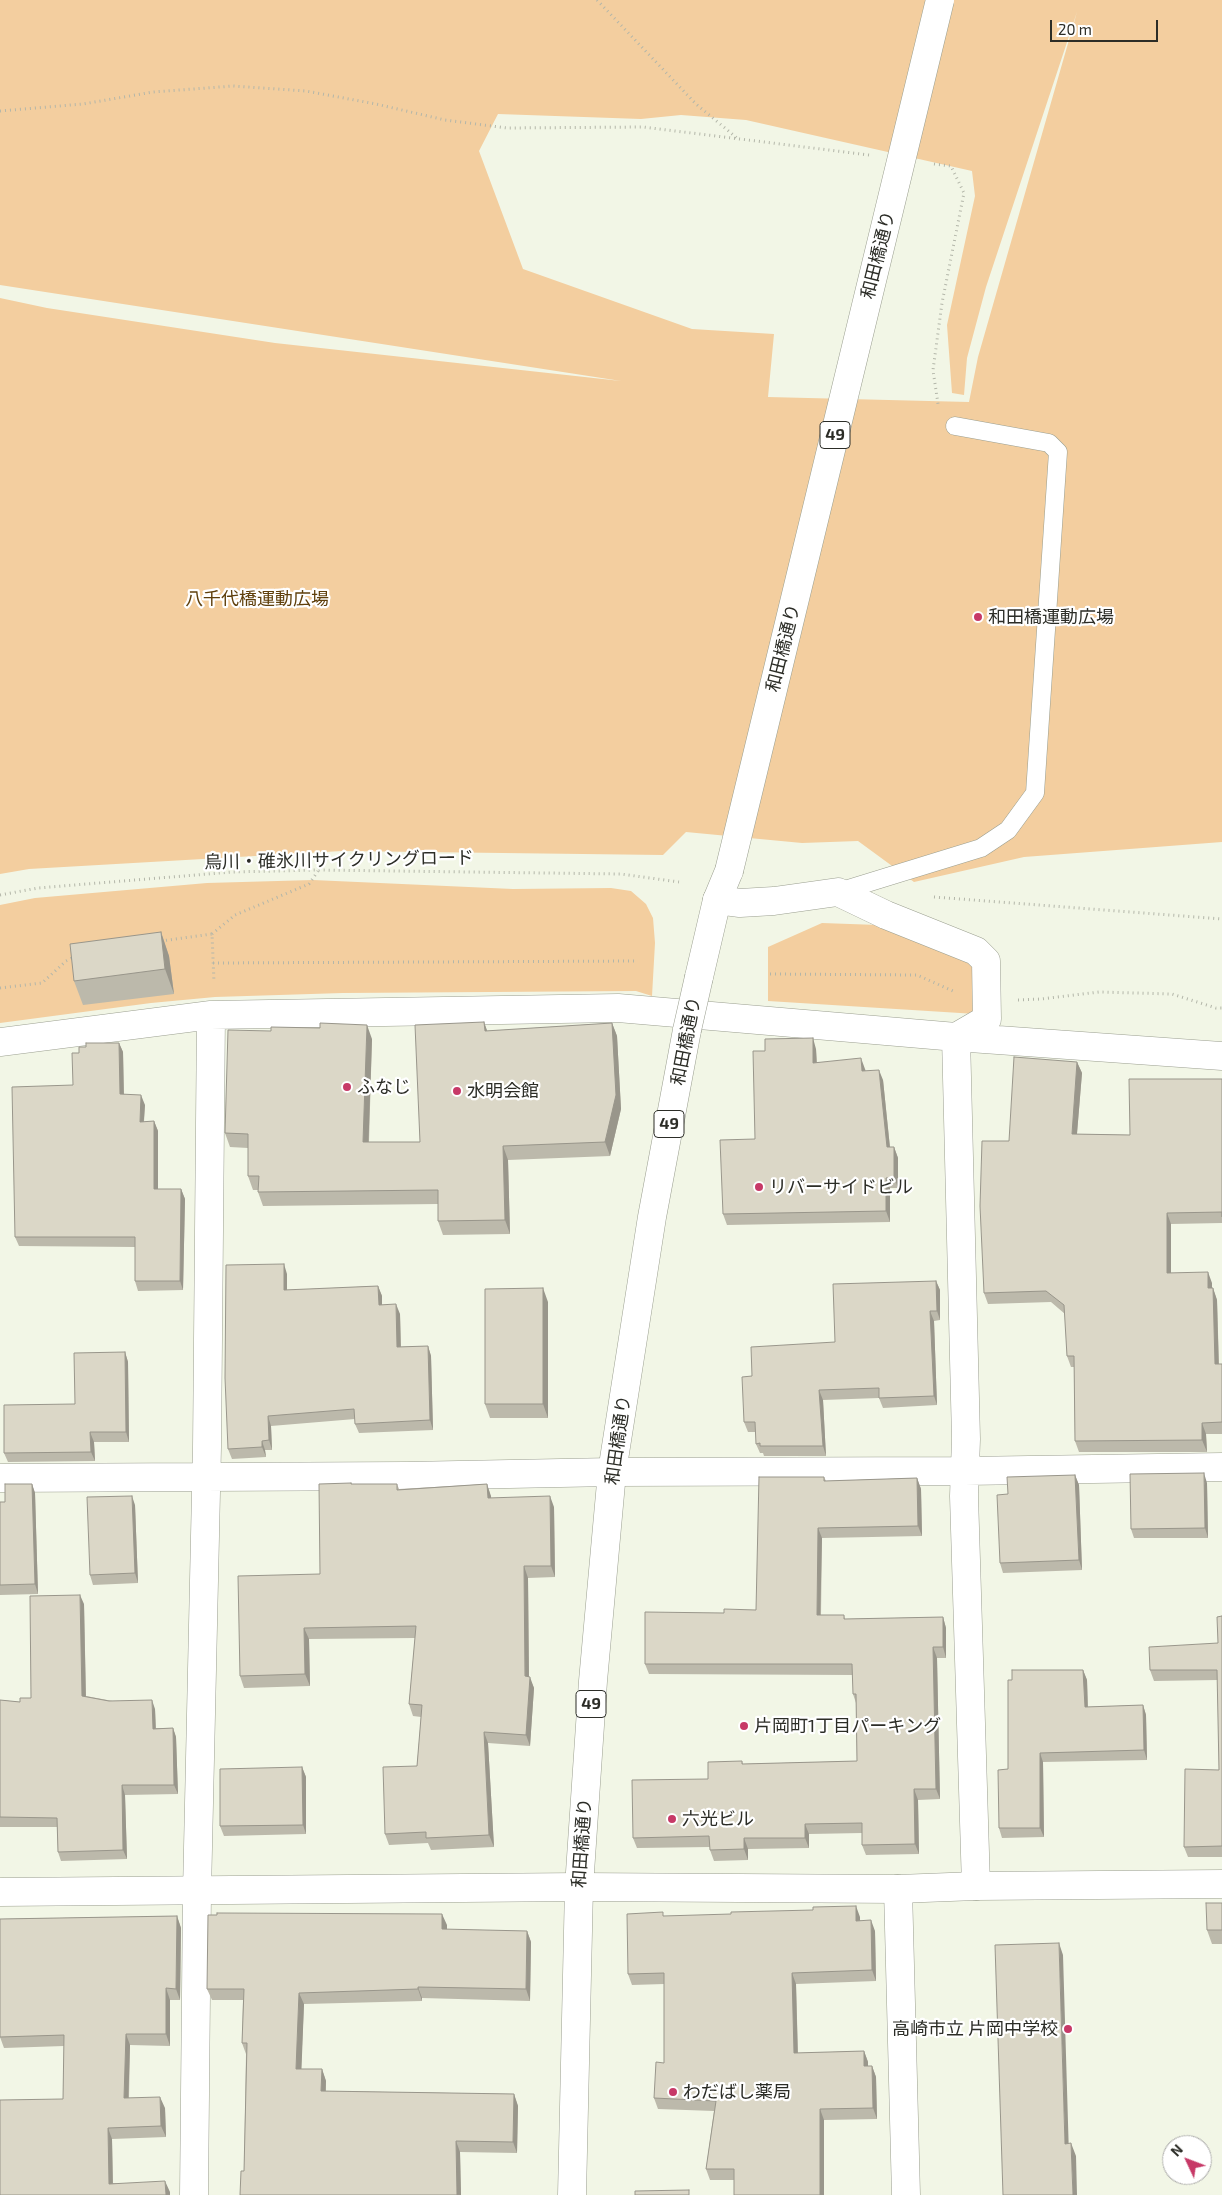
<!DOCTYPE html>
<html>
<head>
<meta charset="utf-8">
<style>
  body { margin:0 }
  #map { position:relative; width:1222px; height:2195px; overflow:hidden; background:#f2f6e6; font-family:"Exo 2",sans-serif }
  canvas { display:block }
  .north { position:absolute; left:1162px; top:2135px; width:50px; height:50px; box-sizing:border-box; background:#fff; border:1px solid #ababa9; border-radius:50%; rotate:313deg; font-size:14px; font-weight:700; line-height:20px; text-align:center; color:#2c2d27 }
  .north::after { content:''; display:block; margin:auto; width:18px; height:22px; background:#c73967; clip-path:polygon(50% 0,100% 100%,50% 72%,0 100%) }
  .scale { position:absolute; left:1050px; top:20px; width:108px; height:22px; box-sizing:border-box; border:2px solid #2c2d27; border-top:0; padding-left:6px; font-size:15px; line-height:18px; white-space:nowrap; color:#2c2d27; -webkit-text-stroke:4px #fff; paint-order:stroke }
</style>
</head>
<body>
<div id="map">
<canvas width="1222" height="2195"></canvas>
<div class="north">N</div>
<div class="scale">20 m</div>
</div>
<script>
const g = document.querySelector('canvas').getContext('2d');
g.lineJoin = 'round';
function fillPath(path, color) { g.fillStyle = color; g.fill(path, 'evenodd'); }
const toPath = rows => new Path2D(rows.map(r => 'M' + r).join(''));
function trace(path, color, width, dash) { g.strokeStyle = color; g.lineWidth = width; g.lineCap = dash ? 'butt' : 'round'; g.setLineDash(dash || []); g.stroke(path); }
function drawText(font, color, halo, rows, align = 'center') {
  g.font = font + ' "Exo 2","Noto Sans JP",sans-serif'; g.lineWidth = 4.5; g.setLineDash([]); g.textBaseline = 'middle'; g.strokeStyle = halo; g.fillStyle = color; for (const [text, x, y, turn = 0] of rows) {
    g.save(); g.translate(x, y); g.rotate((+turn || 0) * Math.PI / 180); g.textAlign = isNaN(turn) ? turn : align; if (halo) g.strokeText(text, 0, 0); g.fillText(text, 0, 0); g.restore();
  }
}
fillPath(toPath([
  [0,0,1222,0,1222,842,1024,857,914,882,858,841,802,843,686,832,663,855,342,851,29,869,0,874,0,298,47,308,275,343,621,381,0,285],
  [1077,12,978,357,969,402,768,397,774,334,692,329,523,269,479,151,498,114,641,119,681,115,746,120,972,171,975,196,947,325,952,393,964,395,967,358,986,287],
  [313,880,513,889,611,888,631,891,646,904,653,918,655,943,652,996,636,991,343,993,215,997,151,1003,0,1023,0,905,35,898,207,883],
  [822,923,878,925,978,959,976,1014,768,1001,768,947]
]), '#f3ce9f');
const lane = toPath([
  [838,892,981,848,1008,830,1035,793,1058,452,1049,443,955,426]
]);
const street = toPath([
  [717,900,740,903,774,901,838,892,886,915,976,951,986,961,987,1019,956,1037,966,1439,964,1496,976,1886],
  [0,1042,211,1015,618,1008,956,1037,1222,1056],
  [0,1478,407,1476,612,1472,965,1471,1222,1467],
  [898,1889,906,2195],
  [194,2195,197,1892,207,1447,211,1015]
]);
const secondary = toPath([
  [0,1892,579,1887,898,1889,976,1886,1222,1884]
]);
const primary = toPath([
  [699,977,717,900,729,871],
  [572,2195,579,1887,593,1681,612,1472,652,1217,687,1030]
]);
trace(lane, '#9b9f90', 19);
trace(street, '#9b9f90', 29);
trace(secondary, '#9b9f90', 29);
trace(primary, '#9b9f90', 29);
trace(toPath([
  [597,0,696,104,737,138],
  [0,111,83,104,153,92,233,86,306,91,376,104,445,120,507,128,643,127,869,155],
  [934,164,951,166,964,193,942,303,933,370,938,404],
  [0,895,38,888,232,872,319,870,621,874,679,882],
  [934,897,1222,919],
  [212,934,235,915,309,884,318,871],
  [161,941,212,934,214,982],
  [213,963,638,961],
  [770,974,917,975,953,991],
  [0,988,42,983,66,961,74,957],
  [1018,1000,1041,999,1099,992,1172,994,1216,1008,1222,1008]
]), '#b3b6a9', 3, [1, 4]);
trace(lane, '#fff', 18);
trace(street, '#fff', 28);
trace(secondary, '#fff', 28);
trace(primary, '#fff', 28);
const primaryBridge = toPath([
  [729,871,940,0],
  [687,1030,699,977]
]);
trace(primaryBridge, '#9b9f90', 29, []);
trace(primaryBridge, '#fff', 28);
fillPath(toPath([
  [161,932,169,956,174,994,83,1005,74,981],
  [484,1022,487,1031,612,1023,617,1036,621,1109,610,1156,508,1160,510,1234,443,1235,438,1221,438,1204,263,1206,258,1192,258,1190,253,1190,248,1176,248,1148,230,1147,225,1133,372,1039,369,1142,420,1142],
  [119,1043,123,1052,124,1094,145,1105,144,1122,154,1121,158,1131,158,1189,181,1189,185,1199,183,1290,138,1291,135,1281,135,1247,19,1246,15,1237,73,1085,79,1053],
  [816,1049,817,1062,865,1069,866,1071,883,1080,890,1147,894,1147,898,1158,898,1188,890,1188,890,1222,727,1225,723,1214],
  [1077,1062,1082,1073,1077,1134,1130,1135,1222,1079,1222,1223,1171,1224,1171,1273,1212,1283,1212,1288,1213,1288,1217,1300,1219,1364,1222,1364,1222,1434,1206,1434,1207,1452,1079,1452,1075,1441,1074,1367,1071,1367,1067,1356,1065,1314,1051,1302,988,1304,984,1293,1009,1141],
  [287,1274,287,1290,378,1286,382,1296,382,1305,400,1314,401,1347,428,1346,431,1356,433,1430,359,1433,355,1424,355,1419,271,1426,272,1450,265,1450,266,1457,232,1459,228,1449],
  [936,1281,940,1290,940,1320,934,1321,937,1405,883,1408,879,1398,823,1400,826,1456,764,1456,763,1453,760,1453,756,1444,756,1432,748,1432,744,1422,752,1376,835,1342],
  [548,1302,548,1418,490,1418,485,1404],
  [125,1352,128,1362,129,1442,94,1442,95,1461,8,1462,4,1453,75,1404],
  [1075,1475,1079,1485,1082,1570,1003,1573,1000,1563,1008,1494],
  [824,1477,826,1481,917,1478,921,1489,922,1536,822,1538,821,1615,844,1615,845,1619,943,1617,946,1628,946,1658,937,1658,940,1799,918,1800,919,1854,866,1855,862,1845,862,1833,809,1834,809,1848,748,1849,748,1860,714,1861,710,1850,710,1847,637,1848,633,1838,708,1779,742,1761,743,1764,857,1761,856,1703,853,1694,853,1675,649,1674,645,1664,724,1613,756,1610],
  [351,1483,352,1484,397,1484,399,1489,487,1484,491,1498,554,1507,555,1577,528,1578,529,1677,534,1688,530,1746,488,1743,494,1847,431,1850,428,1843,389,1845,385,1834,417,1766,421,1717,413,1716,409,1704,415,1638,309,1639,310,1686,244,1688,240,1676,320,1574],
  [1207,1483,1208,1538,1134,1538,1131,1529],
  [32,1484,35,1493,38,1594,0,1595,0,1502,5,1502],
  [135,1505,138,1583,93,1585,90,1575],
  [84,1604,86,1696,155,1709,156,1728,173,1728,176,1737,178,1794,125,1795,127,1859,61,1861,58,1852,57,1827,0,1827,0,1700,20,1702,31,1698],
  [1222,1616,1222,1857,1188,1857,1184,1847,1219,1770,1218,1680,1154,1681,1150,1670,1218,1643],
  [1083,1670,1087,1680,1088,1707,1143,1705,1146,1715,1147,1760,1043,1762,1044,1837,1002,1838,999,1828,1008,1769,1012,1680],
  [302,1767,306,1777,306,1834,224,1836,220,1826],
  [1222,1903,1222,1944,1212,1944,1207,1930],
  [177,1916,181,1928,180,2000,170,2000,170,2046,130,2045,129,2098,165,2108,166,2137,112,2139,113,2183,170,2192,0,2195,63,2099,64,2046,4,2048,0,2037,0,1919],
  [664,1916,860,1917,860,1920,875,1931,876,1981,796,1984,798,2053,864,2051,868,2062,868,2066,872,2066,876,2077,877,2119,824,2120,734,2180,710,2180,706,2169,714,2111,658,2109,654,2098,664,2063,664,1984,632,1985,628,1974],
  [447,1925,447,1930,527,1931,531,1942,530,2001,422,1998,422,2001,304,2004,301,2069,322,2069,326,2081,326,2091,514,2094,518,2106,517,2153,460,2152,461,2195,240,2195,244,2171,246,2054,242,2043,243,2000,212,2000,207,1989]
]), '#bcb9ab');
fillPath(toPath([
  [161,932,169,956,174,994,165,969],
  [484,1022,489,1036,485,1031],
  [612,1023,617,1036,621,1109,610,1156,605,1142],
  [367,1025,372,1039,368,1156,363,1142],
  [813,1038,816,1049,817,1074,813,1063],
  [119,1043,123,1052,124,1104,120,1094],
  [861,1058,865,1069,866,1082,862,1071],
  [1077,1062,1082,1073,1076,1145,1072,1134],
  [879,1070,883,1080,891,1158,887,1147],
  [141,1095,145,1105,143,1131,140,1122],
  [154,1121,158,1131,158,1199,154,1189],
  [503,1146,508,1160,510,1234,505,1220],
  [894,1147,898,1158,898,1188,894,1177],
  [886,1178,890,1188,890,1222,886,1211],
  [181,1189,185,1199,183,1290,180,1281],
  [1167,1213,1171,1224,1171,1284,1167,1273],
  [284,1264,287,1274,287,1299,284,1290],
  [1208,1272,1212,1283,1212,1300,1208,1288],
  [936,1281,940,1290,940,1320,937,1311],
  [378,1286,382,1296,382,1314,379,1305],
  [543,1288,548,1302,548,1418,543,1404],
  [1213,1288,1217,1300,1219,1375,1215,1364],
  [396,1304,400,1314,401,1357,397,1347],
  [930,1311,934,1321,937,1405,934,1396],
  [428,1346,431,1356,433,1430,430,1420],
  [125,1352,128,1362,129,1442,126,1432],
  [819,1390,823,1400,826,1456,823,1446],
  [268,1416,271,1426,272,1450,269,1440],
  [1202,1423,1206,1434,1207,1452,1202,1440],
  [90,1432,94,1442,95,1461,91,1452],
  [262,1441,265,1450,266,1457,262,1447],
  [1204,1473,1207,1483,1208,1538,1205,1528],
  [1075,1475,1079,1485,1082,1570,1079,1560],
  [917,1478,921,1489,922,1536,918,1526],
  [32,1484,35,1493,38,1594,35,1584],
  [487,1484,491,1496,492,1509,488,1498],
  [132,1496,135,1505,138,1583,135,1573],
  [550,1496,554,1507,555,1577,551,1566],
  [818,1528,822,1538,820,1626,817,1615],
  [524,1566,528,1578,529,1684,530,1677,534,1688,530,1746,526,1735],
  [80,1595,84,1604,86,1705,82,1696],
  [943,1617,946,1628,946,1658,943,1647],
  [304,1628,309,1639,310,1686,305,1674],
  [933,1647,937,1658,940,1799,936,1789],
  [1083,1670,1087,1680,1088,1717,1085,1707],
  [152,1700,155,1709,156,1738,153,1729],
  [1143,1705,1146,1715,1147,1760,1144,1750],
  [173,1728,176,1737,178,1794,174,1785],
  [484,1732,488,1743,494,1847,489,1835],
  [1040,1753,1043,1762,1044,1837,1040,1828],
  [302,1767,306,1777,306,1834,303,1825],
  [122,1785,125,1795,127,1859,123,1850],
  [914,1789,918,1800,919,1854,915,1844],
  [805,1824,809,1834,809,1848,805,1838],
  [744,1838,748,1849,748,1860,744,1849],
  [856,1906,860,1917,860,1932,856,1921],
  [442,1914,447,1925,447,1941,442,1929],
  [177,1916,181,1928,180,2000,176,1989],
  [871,1920,875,1931,876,1981,872,1970],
  [527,1931,531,1942,530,2001,526,1989],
  [1059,1943,1063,1955,1069,2156,1065,2144],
  [792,1973,796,1984,798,2064,794,2053],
  [418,1987,422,1998,422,2001,418,1989],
  [166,1988,170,2000,170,2046,166,2034],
  [299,1993,304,2004,301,2081,296,2069],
  [126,2034,130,2045,128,2109,124,2098],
  [864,2051,868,2062,868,2077,864,2066],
  [872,2066,876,2077,877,2119,873,2108],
  [322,2069,326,2081,325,2103,321,2091],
  [514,2094,518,2106,517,2153,513,2142],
  [160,2097,165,2108,166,2137,161,2126],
  [820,2109,824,2120,824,2195,820,2195],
  [108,2128,112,2139,113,2195,109,2184],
  [456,2141,460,2152,461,2195,457,2195],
  [1071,2143,1076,2156,1077,2195,1073,2195],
  [165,2181,170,2192,170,2195,166,2195]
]), '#99968b');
const building = toPath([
  [161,932,165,969,74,981,70,944,161,932],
  [484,1022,485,1031,612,1023,616,1095,605,1142,503,1146,505,1220,438,1221,438,1190,258,1192,259,1176,248,1176,248,1134,225,1133,228,1030,271,1031,271,1027,320,1028,320,1023,367,1025,363,1142,420,1142,415,1025,484,1022],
  [813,1038,813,1063,861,1058,862,1071,879,1070,887,1147,894,1147,894,1177,886,1178,886,1211,723,1214,720,1140,755,1139,753,1051,765,1051,765,1039,813,1038],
  [86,1043,119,1043,120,1094,141,1095,140,1122,154,1121,154,1189,181,1189,180,1281,135,1281,135,1237,15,1237,12,1087,73,1085,72,1053,79,1053,79,1047,86,1047,86,1043],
  [1014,1057,1077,1062,1072,1134,1130,1135,1129,1079,1222,1079,1222,1217,1222,1212,1167,1213,1167,1273,1208,1272,1208,1288,1213,1288,1215,1364,1222,1364,1222,1422,1202,1423,1202,1440,1075,1441,1074,1356,1067,1356,1064,1305,1046,1291,984,1293,980,1206,982,1141,1009,1141,1014,1057],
  [284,1264,284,1290,378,1286,379,1305,396,1304,397,1347,428,1346,430,1420,355,1424,354,1409,268,1416,269,1440,262,1441,262,1447,228,1449,225,1378,226,1265,284,1264],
  [936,1281,937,1311,930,1311,934,1396,879,1398,879,1388,819,1390,823,1446,760,1446,760,1443,756,1444,755,1422,744,1422,742,1377,752,1376,751,1347,835,1342,833,1284,936,1281],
  [543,1288,543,1404,485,1404,485,1289,543,1288],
  [125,1352,126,1432,90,1432,91,1452,4,1453,4,1405,75,1404,74,1353,125,1352],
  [1204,1473,1205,1528,1131,1529,1130,1474,1204,1473],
  [1075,1475,1079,1560,1000,1563,997,1495,1008,1494,1007,1477,1075,1475],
  [759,1477,824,1477,824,1481,917,1478,918,1526,818,1528,817,1615,844,1615,844,1619,943,1617,943,1647,933,1647,936,1789,914,1789,915,1844,862,1845,862,1823,805,1824,805,1838,744,1838,744,1849,710,1850,709,1836,633,1838,632,1780,708,1779,708,1762,742,1761,742,1764,857,1761,856,1694,853,1694,852,1664,645,1664,645,1612,724,1613,724,1609,756,1610,759,1477],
  [351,1483,351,1484,397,1484,397,1490,487,1484,488,1498,550,1496,551,1566,524,1566,525,1676,530,1677,526,1735,484,1732,489,1835,426,1838,426,1832,385,1834,383,1767,417,1766,422,1705,409,1704,416,1626,304,1628,305,1674,240,1676,238,1576,320,1574,319,1484,351,1483],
  [5,1484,32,1484,35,1584,0,1585,0,1502,5,1502,5,1484],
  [132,1496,135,1573,90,1575,87,1497,132,1496],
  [80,1595,82,1696,109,1701,152,1700,153,1729,173,1728,174,1785,122,1785,123,1850,58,1852,57,1818,0,1817,0,1700,20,1702,20,1698,31,1698,30,1596,80,1595],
  [1222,1616,1222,1846,1184,1847,1185,1769,1219,1770,1217,1670,1150,1670,1149,1647,1218,1643,1217,1617,1222,1616],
  [1012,1670,1083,1670,1085,1707,1143,1705,1144,1750,1040,1753,1040,1828,999,1828,998,1770,1008,1769,1008,1680,1012,1680,1012,1670],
  [302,1767,303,1825,220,1826,220,1769,302,1767],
  [1206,1903,1222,1903,1222,1930,1207,1930,1206,1903],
  [856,1906,856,1921,871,1920,872,1970,792,1973,794,2053,864,2051,864,2066,872,2066,873,2108,820,2109,820,2195,734,2195,734,2169,706,2169,716,2101,654,2098,656,2062,664,2063,664,1973,628,1974,627,1914,663,1912,663,1916,731,1914,731,1912,813,1910,813,1907,856,1906],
  [217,1913,442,1914,442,1929,527,1931,526,1989,418,1987,418,1989,299,1993,296,2069,322,2069,321,2091,514,2094,513,2142,456,2141,457,2195,240,2195,241,2171,244,2171,247,2043,242,2043,244,1989,207,1989,208,1915,217,1915,217,1913],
  [177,1916,176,1989,166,1988,166,2034,126,2034,124,2098,160,2097,161,2126,108,2128,109,2184,165,2181,166,2195,0,2195,0,2100,63,2099,64,2035,0,2037,0,1919,177,1916],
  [1059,1943,1065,2144,1071,2143,1073,2195,1003,2195,995,1945,1059,1943],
  [689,2190,689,2195,635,2195,635,2191,689,2190]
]);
fillPath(building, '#dbd7c7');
trace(building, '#99968b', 1);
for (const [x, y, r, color] of [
  [978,617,5,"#c73967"],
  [347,1087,5,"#c73967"],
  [457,1091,5,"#c73967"],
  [759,1187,5,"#c73967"],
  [744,1726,5,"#c73967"],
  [672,1819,5,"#c73967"],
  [1068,2029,5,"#c73967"],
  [673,2092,5,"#c73967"]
]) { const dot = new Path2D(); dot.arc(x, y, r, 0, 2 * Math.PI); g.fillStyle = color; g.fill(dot); trace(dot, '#fff', 2); }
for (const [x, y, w] of [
  [835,435,30],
  [669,1124,30],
  [591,1704,30]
]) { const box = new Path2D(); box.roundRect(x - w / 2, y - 13.5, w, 27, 4); g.fillStyle = '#fff'; g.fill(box); trace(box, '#2c2d27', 1); }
drawText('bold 16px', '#2c2d27', null, [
  ["49",835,435],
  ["49",669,1124],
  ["49",591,1704]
]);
drawText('18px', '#2c2d27', '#fff', [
  ["和田橋通り",878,255,-76],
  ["和田橋通り",783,648,-76],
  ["烏川・碓氷川サイクリングロード",339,860,-1],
  ["和田橋通り",686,1041,-79],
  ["和田橋通り",618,1440,-82],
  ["和田橋通り",582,1843,-86]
]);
drawText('18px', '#5f3f0b', '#fff', [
  ["八千代橋運動広場",257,599]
]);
drawText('18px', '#2c2d27', '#fff', [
  ["和田橋運動広場",988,617],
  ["ふなじ",357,1087],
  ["水明会館",467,1091],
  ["リバーサイドビル",769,1187],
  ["片岡町1丁目パーキング",754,1726],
  ["六光ビル",682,1819],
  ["高崎市立 片岡中学校",1058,2029,"right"],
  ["わだばし薬局",683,2092]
], 'left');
</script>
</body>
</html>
